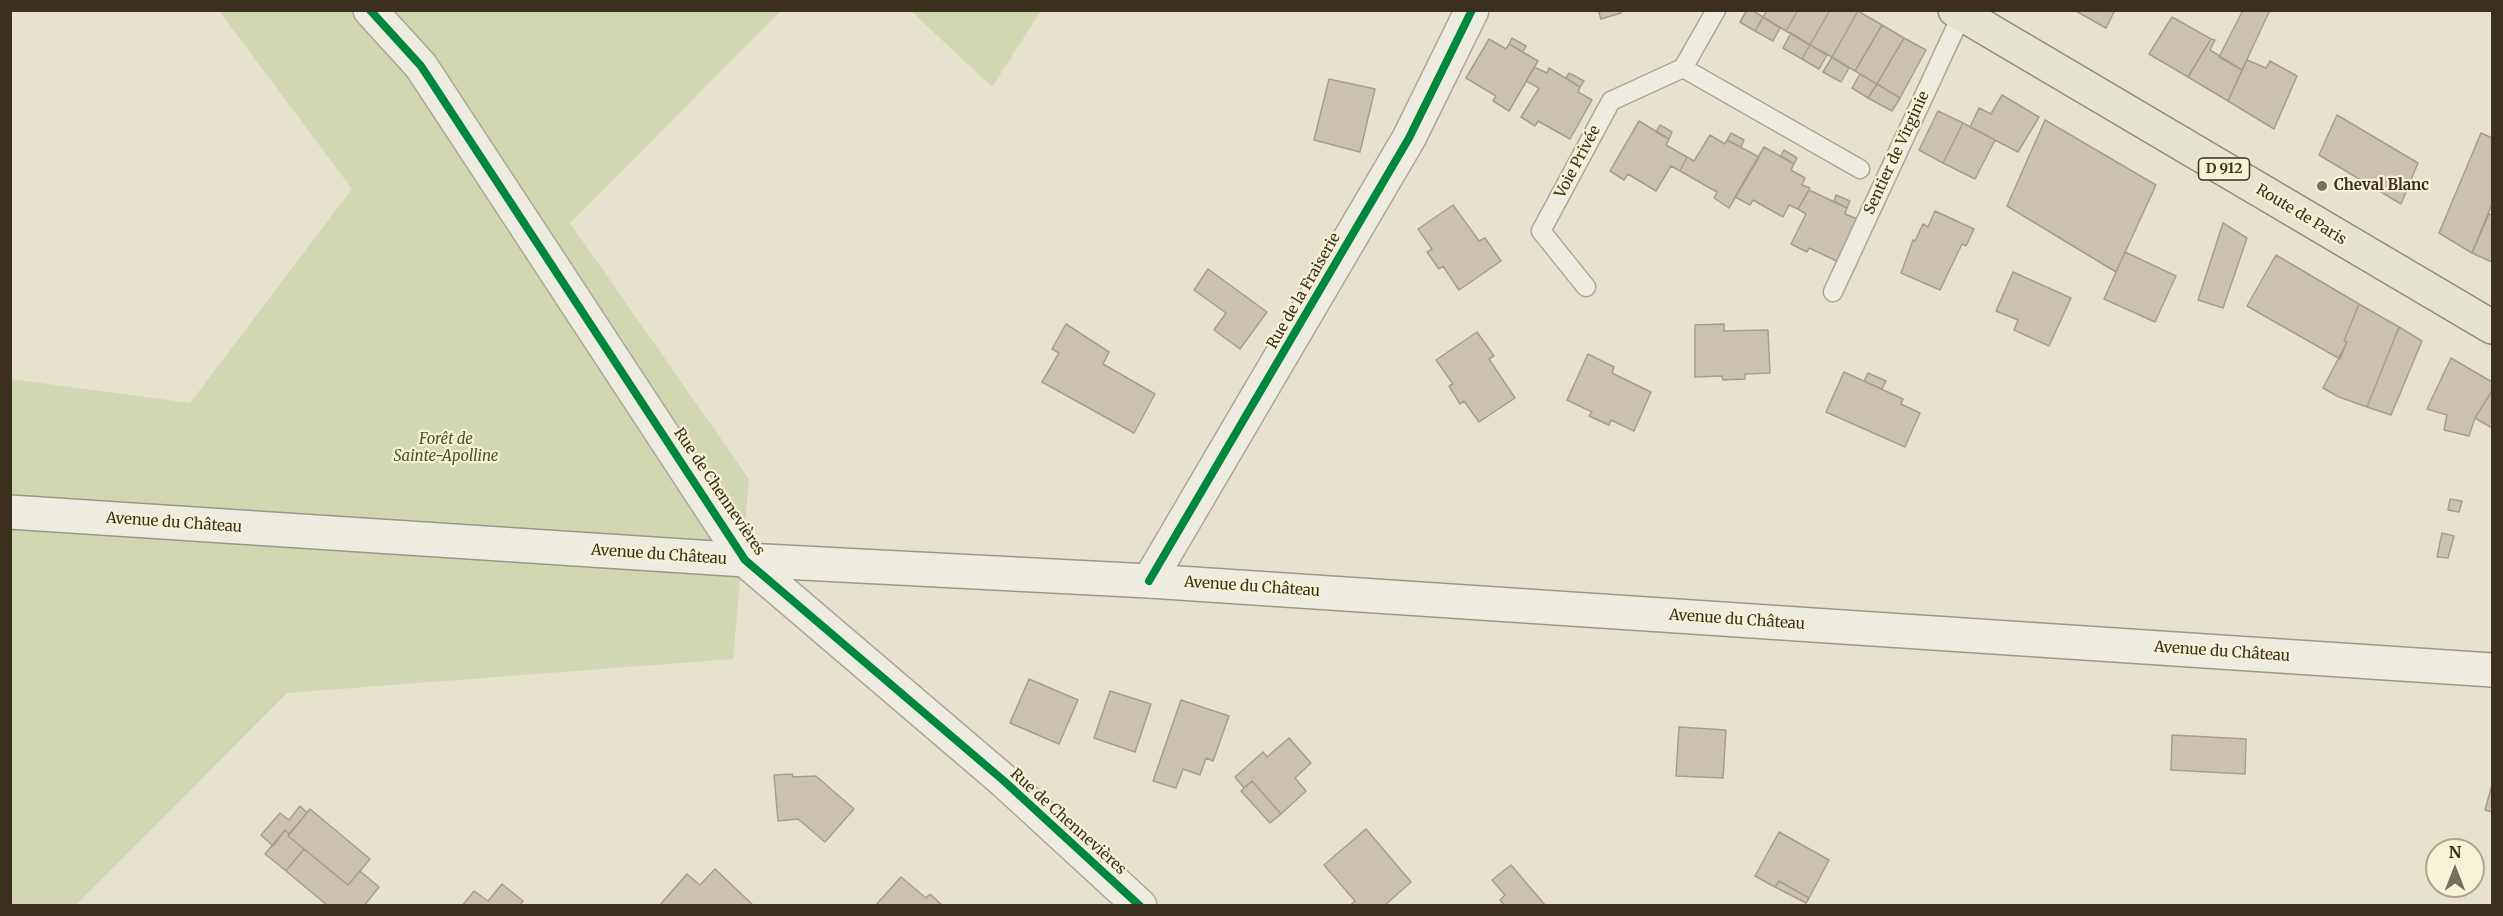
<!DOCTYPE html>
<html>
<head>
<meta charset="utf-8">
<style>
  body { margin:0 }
  #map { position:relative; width:2503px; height:916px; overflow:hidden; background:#e6e2ce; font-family:Merriweather,serif }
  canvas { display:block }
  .frame { position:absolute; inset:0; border:12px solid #3b301e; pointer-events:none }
  .north { position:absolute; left:2425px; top:838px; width:60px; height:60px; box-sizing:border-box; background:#f7f2d4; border:2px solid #aca48b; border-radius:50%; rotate:0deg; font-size:16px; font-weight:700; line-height:24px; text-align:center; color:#3b301e }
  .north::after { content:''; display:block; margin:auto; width:21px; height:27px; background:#776e5c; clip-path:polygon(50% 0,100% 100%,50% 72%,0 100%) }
</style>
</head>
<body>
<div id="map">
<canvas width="2503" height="916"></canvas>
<div class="frame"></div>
<div class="north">N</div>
</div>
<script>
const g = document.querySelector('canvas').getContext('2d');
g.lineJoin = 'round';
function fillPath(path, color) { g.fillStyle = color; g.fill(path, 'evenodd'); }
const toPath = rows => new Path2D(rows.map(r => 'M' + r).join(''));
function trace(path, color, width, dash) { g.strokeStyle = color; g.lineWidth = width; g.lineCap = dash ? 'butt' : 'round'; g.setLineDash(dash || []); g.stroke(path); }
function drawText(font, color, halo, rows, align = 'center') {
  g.font = font + ' Merriweather,serif'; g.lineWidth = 4.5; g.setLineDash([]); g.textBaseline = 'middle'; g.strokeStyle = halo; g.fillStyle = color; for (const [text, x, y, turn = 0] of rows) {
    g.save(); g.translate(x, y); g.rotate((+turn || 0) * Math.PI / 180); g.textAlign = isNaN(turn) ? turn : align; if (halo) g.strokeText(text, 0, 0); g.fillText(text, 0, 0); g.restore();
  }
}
fillPath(toPath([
  [219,11,781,11,570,223,749,479,733,659,287,693,76,905,11,906,11,379,190,403,352,189],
  [911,11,1041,11,992,87]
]), '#d1d7b0');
const building = toPath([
  [1598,10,1621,10,1621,13,1601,19,1598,10],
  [1747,10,1752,10,1763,17,1755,31,1740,22,1747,10],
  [1767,10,1798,10,1786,31,1763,17,1767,10],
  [1798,10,1830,10,1810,45,1786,31,1798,10],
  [1830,10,1858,11,1832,57,1810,45,1830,10],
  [2074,10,2115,10,2106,28,2074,10],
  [2243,10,2270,10,2242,70,2219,57,2243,10],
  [1858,11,1882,25,1855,71,1832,57,1858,11],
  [1763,17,1780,28,1773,41,1755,31,1763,17],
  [2172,17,2211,39,2188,77,2149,54,2172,17],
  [1882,25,1904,38,1877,84,1855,71,1882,25],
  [1791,33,1810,45,1802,59,1783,48,1791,33],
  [1512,38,1526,46,1523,52,1509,44,1512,38],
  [1904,38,1926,50,1900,98,1877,84,1904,38],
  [1489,39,1506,49,1509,44,1538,61,1509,111,1493,101,1496,96,1466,78,1489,39],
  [2211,39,2215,40,2210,50,2242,70,2228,101,2188,77,2211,39],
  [1810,45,1827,55,1819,69,1802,59,1810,45],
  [1832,57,1849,68,1841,82,1823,72,1832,57],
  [2247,60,2266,68,2270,61,2297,76,2274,129,2228,101,2247,60],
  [1534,67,1547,73,1549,68,1580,87,1578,92,1592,100,1570,139,1538,121,1535,126,1521,117,1539,88,1526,81,1534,67],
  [1569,73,1584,81,1580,87,1566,78,1569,73],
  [1860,74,1877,84,1868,98,1852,88,1860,74],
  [1329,79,1375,89,1360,152,1314,140,1329,79],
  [1877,84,1900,98,1892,111,1868,98,1877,84],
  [2002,95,2039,117,2018,152,1970,127,1979,108,1991,114,2002,95],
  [1938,111,1963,123,1943,163,1919,150,1938,111],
  [2337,115,2418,163,2401,204,2319,155,2337,115],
  [2045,120,2156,185,2116,272,2007,206,2045,120],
  [1639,121,1669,139,1666,145,1687,157,1680,171,1671,166,1656,191,1628,174,1624,180,1610,171,1639,121],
  [1963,123,1995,140,1975,179,1943,163,1963,123],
  [1660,125,1672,132,1669,139,1656,132,1660,125],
  [1731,133,1744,140,1741,147,1727,140,1731,133],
  [2481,133,2492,138,2492,204,2472,253,2439,233,2481,133],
  [1710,135,1725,144,1727,140,1759,157,1729,208,1714,198,1717,192,1680,171,1687,157,1694,161,1710,135],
  [1764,147,1794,164,1791,170,1805,178,1802,185,1810,188,1798,209,1789,205,1783,217,1753,200,1750,205,1735,197,1764,147],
  [1784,150,1797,158,1794,164,1781,156,1784,150],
  [1809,190,1847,208,1845,214,1860,220,1841,263,1809,248,1807,252,1791,244,1806,214,1798,209,1809,190],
  [1836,195,1850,201,1847,208,1834,201,1836,195],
  [1453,205,1479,241,1485,238,1501,261,1459,290,1443,266,1439,269,1427,252,1432,249,1418,229,1453,205],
  [1935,211,1974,229,1966,246,1962,244,1940,290,1901,273,1913,240,1915,241,1923,224,1928,227,1935,211],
  [2489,214,2492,215,2492,262,2472,253,2489,214],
  [2223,223,2247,238,2223,308,2198,300,2223,223],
  [2125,252,2176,276,2155,322,2104,299,2125,252],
  [2276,255,2359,304,2344,341,2347,342,2340,359,2247,306,2276,255],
  [1208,269,1267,312,1240,349,1214,330,1226,313,1194,290,1208,269],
  [2013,272,2071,298,2049,346,2014,330,2018,320,1996,311,2013,272],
  [2359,304,2399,327,2367,407,2339,397,2323,388,2347,342,2344,341,2359,304],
  [1066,324,1109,352,1103,364,1155,394,1134,433,1042,382,1059,353,1052,349,1066,324],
  [1724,324,1724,331,1768,330,1770,373,1745,374,1745,379,1723,380,1722,376,1695,377,1695,325,1724,324],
  [2399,327,2422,341,2391,415,2367,407,2399,327],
  [1477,332,1494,356,1489,359,1515,398,1479,422,1464,401,1460,404,1449,386,1453,384,1436,360,1477,332],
  [1588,354,1614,367,1612,373,1651,392,1634,431,1611,420,1609,425,1589,416,1592,412,1567,400,1588,354],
  [2451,358,2492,382,2492,391,2475,418,2469,436,2444,430,2447,415,2427,409,2451,358],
  [1844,372,1903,399,1901,404,1920,413,1905,447,1826,412,1844,372],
  [1868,373,1886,381,1882,389,1864,381,1868,373],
  [2492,391,2492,428,2475,418,2492,391],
  [2450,499,2462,501,2459,512,2448,510,2450,499],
  [2442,533,2454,536,2448,558,2437,557,2442,533],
  [1029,679,1078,700,1059,744,1010,723,1029,679],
  [1110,691,1151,704,1135,752,1094,738,1110,691],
  [1181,700,1229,716,1213,761,1206,758,1200,775,1183,769,1176,788,1153,781,1181,700],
  [1679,727,1726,730,1723,778,1676,776,1679,727],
  [2172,735,2246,739,2245,774,2171,770,2172,735],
  [1289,738,1311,763,1295,778,1306,791,1281,814,1252,781,1244,788,1235,777,1263,752,1267,757,1289,738],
  [792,774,793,777,816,776,854,809,825,842,798,819,778,821,774,775,792,774],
  [1252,781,1281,814,1270,823,1241,791,1252,781],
  [2492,785,2492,812,2485,810,2492,785],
  [300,806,307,813,289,834,285,830,273,846,261,835,280,813,289,820,300,806],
  [310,809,370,859,348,885,288,836,310,809],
  [1366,829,1411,882,1384,906,1349,906,1355,901,1324,865,1366,829],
  [285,830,289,834,288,836,304,849,286,871,265,854,285,830],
  [1779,832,1829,860,1809,898,1779,881,1775,887,1755,876,1779,832],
  [304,849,348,885,360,871,379,887,364,906,328,906,286,871,304,849],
  [1511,865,1545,905,1545,906,1505,906,1500,900,1505,895,1492,880,1511,865],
  [715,869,754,906,659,906,687,874,700,885,715,869],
  [901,877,926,898,930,894,943,906,875,906,901,877],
  [1779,881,1809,898,1806,903,1775,887,1779,881],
  [502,884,523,901,519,906,462,906,474,891,488,901,502,884]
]);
fillPath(building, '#cac1af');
trace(building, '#a69e8d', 1.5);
const lane = toPath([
  [1683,68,1860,169],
  [1586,287,1541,231,1611,101,1683,68,1716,10],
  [1833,292,1962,14]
]);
const street = toPath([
  [370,10,421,66,745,560,1004,781,1140,906],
  [1149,581,1409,138,1472,10]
]);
const secondary = toPath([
  [10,512,745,560,1149,581,2492,670]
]);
const primary = toPath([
  [1955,10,2492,327]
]);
trace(lane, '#aba697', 21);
trace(street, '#aba697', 36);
trace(secondary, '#9b9687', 36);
trace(primary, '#918c7e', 36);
trace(lane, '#eeebe0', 18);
trace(street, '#eeebe0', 33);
trace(secondary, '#eeebe0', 33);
trace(primary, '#e6e3d1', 33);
trace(toPath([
  [370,10,421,66,745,560,1004,781,1140,906],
  [1149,581,1409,138,1472,10]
]), '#00873e', 8);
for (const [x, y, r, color] of [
  [2322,186,6,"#776e5c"]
]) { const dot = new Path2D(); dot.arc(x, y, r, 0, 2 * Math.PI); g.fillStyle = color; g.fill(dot); trace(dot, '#f7f2d4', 2); }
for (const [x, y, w] of [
  [2224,169,51]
]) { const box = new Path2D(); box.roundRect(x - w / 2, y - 11, w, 22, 4.5); g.fillStyle = '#f7f2d4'; g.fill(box); trace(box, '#3b301e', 1.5); }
drawText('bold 14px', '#3b301e', null, [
  ["D 912",2224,169]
]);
drawText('15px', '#3b301e', '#f7f2d4', [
  ["Sentier de Virginie",1897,153,-65],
  ["Voie Privée",1578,162,-62],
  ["Route de Paris",2301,215,31],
  ["Rue de la Fraiserie",1304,291,-60],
  ["Rue de Chennevières",719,492,56],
  ["Avenue du Château",174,523,4],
  ["Avenue du Château",659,555,4],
  ["Avenue du Château",1252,587,4],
  ["Avenue du Château",1737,620,4],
  ["Avenue du Château",2222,652,4],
  ["Rue de Chennevières",1068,822,42]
]);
drawText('bold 15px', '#3b301e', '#f7f2d4', [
  ["Cheval Blanc",2334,186]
], 'left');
drawText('italic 15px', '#435824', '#f7f2d4', [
  ["Forêt de",446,440],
  ["Sainte-Apolline",446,457]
]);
</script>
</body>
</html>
